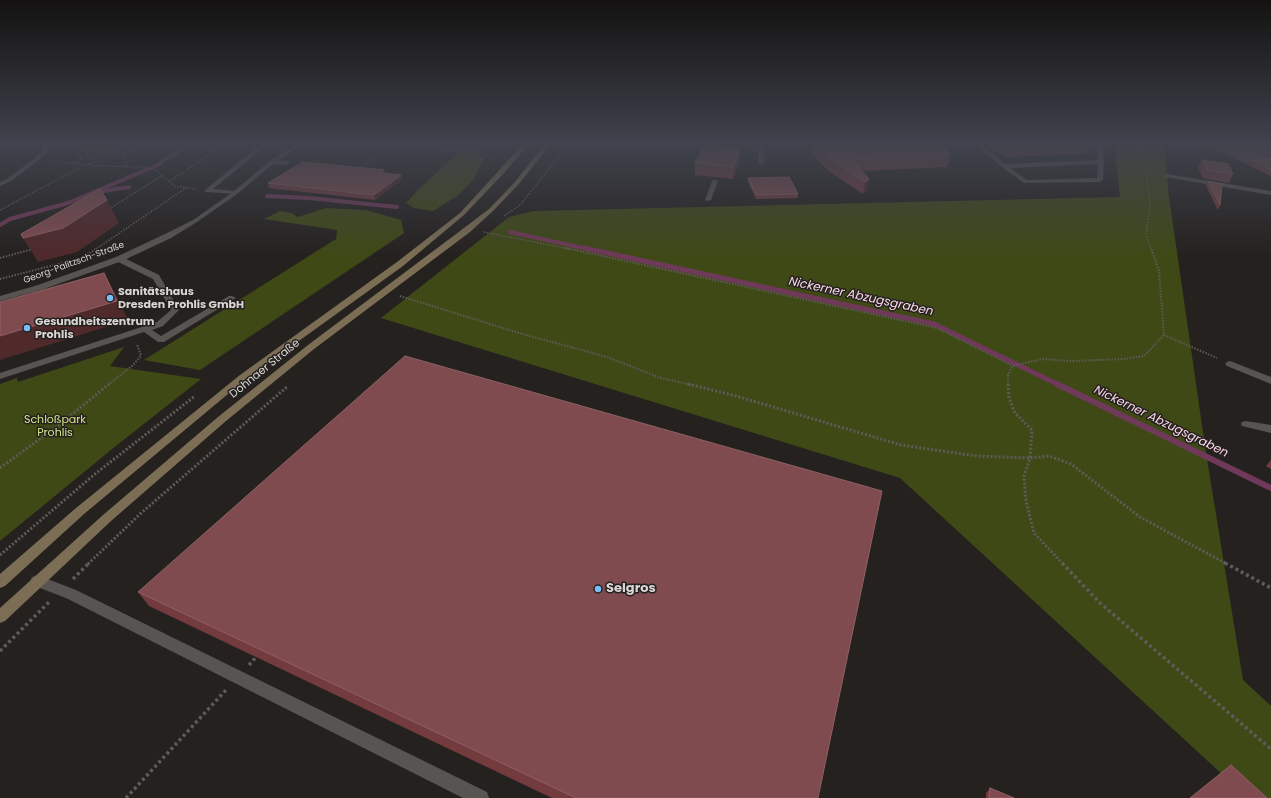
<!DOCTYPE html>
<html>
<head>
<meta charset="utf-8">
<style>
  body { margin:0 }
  canvas { display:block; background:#25211f }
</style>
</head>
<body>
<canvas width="1271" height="798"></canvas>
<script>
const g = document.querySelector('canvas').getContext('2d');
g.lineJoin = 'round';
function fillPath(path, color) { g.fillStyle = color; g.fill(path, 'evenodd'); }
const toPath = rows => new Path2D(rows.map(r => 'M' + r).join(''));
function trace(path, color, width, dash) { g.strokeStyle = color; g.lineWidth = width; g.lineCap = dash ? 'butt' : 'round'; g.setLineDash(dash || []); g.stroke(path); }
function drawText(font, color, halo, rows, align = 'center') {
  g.font = font + ' Poppins,sans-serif'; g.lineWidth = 3; g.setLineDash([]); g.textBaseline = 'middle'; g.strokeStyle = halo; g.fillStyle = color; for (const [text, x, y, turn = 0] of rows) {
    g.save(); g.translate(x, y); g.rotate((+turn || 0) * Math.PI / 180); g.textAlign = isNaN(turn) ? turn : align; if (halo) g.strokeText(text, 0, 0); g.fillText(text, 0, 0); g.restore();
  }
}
fillPath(toPath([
  [1114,144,1164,144,1169,197,1206,453,1243,680,1271,706,1271,798,1248,798,900,478,381,318,509,217,534,211,1120,197],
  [464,151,477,153,484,159,473,180,457,196,433,211,414,208,406,203,418,190,457,154],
  [326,208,366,210,401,220,404,233,200,370,144,360,336,239,337,230,264,219,280,211,291,213,298,217],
  [124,347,110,366,201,379,117,445,0,541,0,384,17,378,18,382]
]), '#3f4916');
trace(toPath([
  [103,191,129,187],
  [267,196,309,198,397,207],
  [0,225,10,219,68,203,158,165,165,159,178,153,186,144],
  [510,232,588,249]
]), '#6f3959', 4);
trace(toPath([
  [584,248,934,324,1059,385]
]), '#6f3959', 5);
trace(toPath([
  [1057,384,1271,488]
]), '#6f3959', 6);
trace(toPath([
  [120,144,126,154],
  [1143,144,1150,204,1146,235,1151,249],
  [438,152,470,149,496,158],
  [499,153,504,144],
  [52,161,98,166,144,167,156,170,174,186,196,189],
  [72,163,81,159,74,144],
  [88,164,128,153,144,144],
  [126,166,124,158,128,153],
  [359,169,393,144],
  [1146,172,1156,174],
  [170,181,222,146,222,144],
  [109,209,163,175],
  [0,210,83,166],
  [504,216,520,205,557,159,565,144],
  [484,232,570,249],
  [96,249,186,188]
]), '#5f5b59', 1.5, [1.5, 1.5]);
trace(toPath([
  [565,248,937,328,1013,366],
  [87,255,97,248],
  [0,258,33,249],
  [0,279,66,262],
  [400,296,519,333,607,357,661,378,692,385],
  [1164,335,1217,358],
  [108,385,132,366,141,356,137,344],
  [1008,385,1008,374,1013,366,1042,359,1071,361,1124,359,1144,356,1164,335,1159,271,1151,248]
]), '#5f5b59', 2, [1.5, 1.5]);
trace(toPath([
  [688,384,736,396,901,445,977,456,1030,458,1049,456,1071,464,1140,517,1227,564],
  [1008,384,1009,398,1015,413,1032,430,1030,458,1024,476,1026,501,1034,533,1063,564],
  [0,468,59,425,109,384],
  [0,555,95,474,195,396],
  [88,564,140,514,288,386]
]), '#5f5b59', 3, [2, 2]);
trace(toPath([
  [1062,563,1100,603,1271,749],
  [1225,563,1271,588],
  [73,579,89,563],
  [0,651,49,602],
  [249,665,258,655],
  [126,798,226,690]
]), '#5f5b59', 3.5, [3, 3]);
fillPath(toPath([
  [261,144,268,144,213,189,235,191,237,192,237,194,205,192,205,190,261,144],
  [759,144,765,144,764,163,761,165,758,163,759,144],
  [975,144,982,144,1005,164,1098,160,1096,144,1102,144,1104,162,1103,180,1100,182,1024,183,1002,167,975,144],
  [1098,164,1097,178,1027,180,1010,168,1098,164],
  [270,161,287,161,290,163,287,165,272,164,269,162,270,161],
  [715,179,718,181,711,200,706,201,705,200,712,181,715,179],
  [116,257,122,257,159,275,179,310,163,326,152,330,161,336,229,296,232,296,236,298,164,342,158,342,144,332,0,379,0,373,157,322,171,310,153,279,116,261,116,257],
  [37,575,76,590,487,792,489,798,463,798,66,598,32,585,30,581,32,577,37,575]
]), '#585452');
fillPath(toPath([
  [43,144,49,144,48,151,39,160,11,181,0,186,0,182,7,179,35,158,42,151,43,144],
  [296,144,304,144,274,163,237,194,197,222,171,238,122,261,44,289,0,301,0,296,38,285,116,257,165,234,193,220,233,192,270,161,296,144],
  [1167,174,1271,191,1271,195,1165,177,1165,175,1167,174],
  [1230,361,1271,377,1271,384,1227,366,1225,364,1227,362,1230,361],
  [1246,421,1271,425,1271,433,1242,426,1241,424,1242,422,1246,421]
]), '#585452');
fillPath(toPath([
  [523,144,529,144,504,173,464,215,403,266,246,379,84,514,5,586,0,588,0,574,76,508,240,375,397,262,460,213,523,144],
  [545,144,551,144,518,185,493,211,470,232,314,349,226,421,111,521,5,621,0,623,0,608,103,515,218,417,308,345,464,228,489,209,514,183,545,144]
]), '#7b6e55');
fillPath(toPath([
  [79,144,112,144,116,154,88,160],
  [814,144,938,144,951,155,947,167,862,171,869,179,866,191,863,194,830,172,812,155],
  [987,144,1089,144,1085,154,1004,157],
  [1206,144,1241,144,1271,160,1271,176],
  [1244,144,1271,144,1271,159],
  [723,148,740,161,733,179,695,175,695,163],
  [1202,160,1233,174,1229,183,1203,178,1198,168],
  [384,170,385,173,401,175,402,179,375,200,269,188,268,183],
  [748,178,798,194,798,198,756,199,748,182],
  [1208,181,1220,205,1218,210,1206,186],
  [1271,460,1271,469,1266,466],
  [138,592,818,798,552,798,149,606],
  [990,788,1014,798,986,798,986,793]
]), '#743b3e');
fillPath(toPath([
  [80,144,112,144,116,154,88,160],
  [741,149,740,161,733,179,734,167],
  [384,170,385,174,380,173],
  [401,175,402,179,375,200,374,195],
  [869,179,866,191,863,194,865,182],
  [107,200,119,223,77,252,38,262,23,238],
  [104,273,114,291,128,320,0,360,0,336]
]), '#50292b');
const building = toPath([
  [705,144,723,144,721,147,741,149,734,167,695,163,705,144],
  [816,144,938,144,951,155,852,160,869,179,865,182,833,160,816,144],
  [1218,144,1241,144,1271,160,1271,170,1218,144],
  [1255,144,1271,144,1271,153,1255,144],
  [1202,160,1228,164,1233,174,1207,170,1202,160],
  [303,162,384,170,380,173,401,175,374,195,268,183,303,162],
  [789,177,798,194,756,195,748,178,789,177],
  [1208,181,1222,184,1220,205,1208,181],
  [100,189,107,200,63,228,23,238,21,234,100,189],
  [104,273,117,301,0,336,0,302,104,273],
  [405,356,882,491,818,798,576,798,138,592,405,356],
  [1231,765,1267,798,1190,798,1231,765],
  [990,788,1014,798,989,798,990,788]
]);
fillPath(building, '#7f4b4f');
trace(building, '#8d6164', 1);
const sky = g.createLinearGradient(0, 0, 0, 256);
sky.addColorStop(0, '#141211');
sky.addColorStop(0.56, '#40434d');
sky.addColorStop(1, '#40434d00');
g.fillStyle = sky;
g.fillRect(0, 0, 1271, 256);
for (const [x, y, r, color] of [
  [110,298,4,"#78bff7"],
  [27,328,4,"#78bff7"],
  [598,589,4,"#78bff7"]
]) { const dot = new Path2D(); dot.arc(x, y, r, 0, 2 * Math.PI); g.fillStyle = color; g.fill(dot); trace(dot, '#25211f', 1.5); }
drawText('9px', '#d9d6d5', '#25211f', [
  ["Georg-Palitzsch-Straße",74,263,-20]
]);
drawText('bold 11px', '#d9d6d5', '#25211f', [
  ["Sanitätshaus",118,292],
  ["Dresden Prohlis GmbH",118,305],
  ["Gesundheitszentrum",35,322],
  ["Prohlis",35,335]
], 'left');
drawText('11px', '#d9d6d5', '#25211f', [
  ["Dohnaer Straße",265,369,-39]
]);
drawText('11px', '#d3e78c', '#25211f', [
  ["Schloßpark",55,420],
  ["Prohlis",55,433]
]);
drawText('italic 12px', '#fad7ea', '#25211f', [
  ["Nickerner Abzugsgraben",861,297,12],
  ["Nickerner Abzugsgraben",1161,422,26]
]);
drawText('bold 13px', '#d9d6d5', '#25211f', [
  ["Selgros",606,589]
], 'left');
</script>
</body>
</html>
